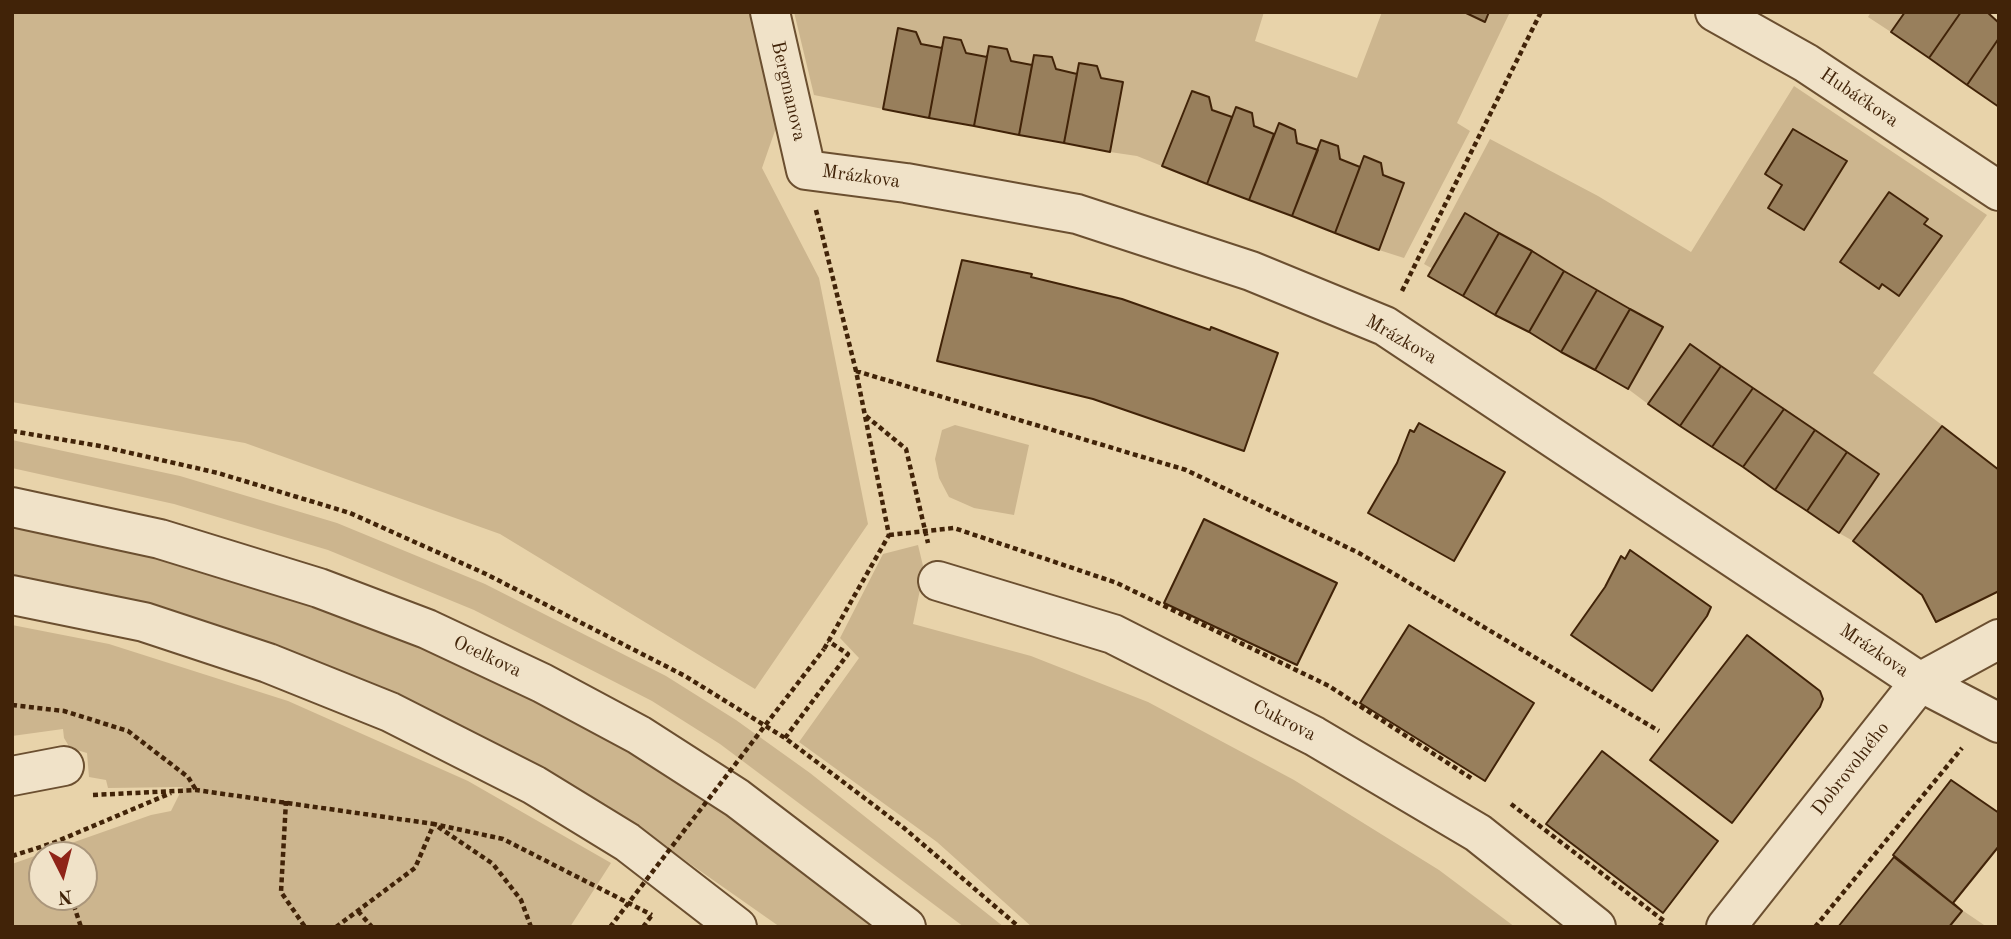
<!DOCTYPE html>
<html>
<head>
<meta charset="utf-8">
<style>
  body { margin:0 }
  #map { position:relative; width:2011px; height:939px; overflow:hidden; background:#e8d3aa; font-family:"Old Standard TT",serif }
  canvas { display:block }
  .frame { position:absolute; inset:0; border:14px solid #412308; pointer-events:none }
  .north { position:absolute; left:28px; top:841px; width:70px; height:70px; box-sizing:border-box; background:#f0e2c8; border:2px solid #aa967b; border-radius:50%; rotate:174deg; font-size:19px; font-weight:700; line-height:28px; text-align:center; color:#412308 }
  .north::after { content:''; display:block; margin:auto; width:24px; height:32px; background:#8f2418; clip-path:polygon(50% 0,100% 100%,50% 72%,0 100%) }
</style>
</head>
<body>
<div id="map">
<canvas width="2011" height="939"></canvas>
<div class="frame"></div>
<div class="north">N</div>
</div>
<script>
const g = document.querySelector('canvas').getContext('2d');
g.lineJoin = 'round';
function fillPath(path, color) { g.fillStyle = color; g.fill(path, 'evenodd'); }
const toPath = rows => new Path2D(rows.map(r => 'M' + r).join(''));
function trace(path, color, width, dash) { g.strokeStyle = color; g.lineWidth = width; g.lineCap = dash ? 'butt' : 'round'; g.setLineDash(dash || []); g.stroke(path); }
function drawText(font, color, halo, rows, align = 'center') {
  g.font = font + ' "Old Standard TT",serif'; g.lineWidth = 5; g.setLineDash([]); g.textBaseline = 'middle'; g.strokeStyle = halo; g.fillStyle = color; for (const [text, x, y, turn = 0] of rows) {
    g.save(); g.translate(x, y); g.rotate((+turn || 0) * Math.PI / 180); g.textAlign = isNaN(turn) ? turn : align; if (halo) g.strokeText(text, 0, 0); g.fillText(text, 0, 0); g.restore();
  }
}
fillPath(toPath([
  [12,12,753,12,778,122,762,168,819,278,868,524,755,689,500,534,245,443,12,402],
  [794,12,1264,12,1255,41,1357,78,1382,12,1464,12,1485,21,1489,12,1510,12,1457,123,1470,131,1404,258,1379,250,1404,184,1383,175,1381,162,1365,156,1360,167,1340,159,1338,146,1322,140,1318,150,1297,143,1295,130,1279,123,1274,134,1254,126,1252,113,1236,107,1232,117,1212,110,1209,97,1193,91,1162,166,1137,156,1110,152,1123,82,1101,78,1097,66,1080,63,1077,74,1056,69,1051,57,1034,55,1032,65,1011,61,1007,49,990,46,987,57,966,53,961,40,945,37,942,48,921,44,916,32,898,29,883,109,814,95],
  [1871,12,1905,12,1891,32,1868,17],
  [1794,86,1987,215,1873,373,1942,425,1853,541,1839,533,1879,474,1690,345,1648,404,1628,389,1663,327,1465,213,1433,269,1424,264,1490,139,1598,196,1691,252],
  [1793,129,1846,161,1804,230,1768,208,1782,185,1765,174],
  [1889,192,1927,218,1924,224,1941,236,1900,296,1882,284,1879,288],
  [955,425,1029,445,1014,515,974,508,949,497,939,478,935,459,942,430],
  [12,440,180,476,337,523,485,584,666,676,736,720,810,773,1004,927,964,927,720,744,652,701,474,610,328,550,174,504,12,468],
  [12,516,55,524,455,651,676,771,886,927,780,927,639,828,546,773,12,585],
  [918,545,924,570,913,624,1031,656,1148,702,1294,780,1439,870,1515,927,1032,927,937,842,799,742,859,658,840,638,883,554],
  [12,625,109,644,288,701,468,781,611,863,570,927,12,927,12,864,151,815,171,811,183,787,108,788,106,780,89,777,87,753,70,748,64,738,63,729,12,736],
  [42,855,84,855,84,897,42,897],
  [1962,910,1987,927,1949,927]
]), '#ccb58e');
const building = toPath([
  [1464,12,1489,12,1485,22,1464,12],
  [1905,12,1961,12,1929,58,1891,32,1905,12],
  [1961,12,1987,12,1999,23,1999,38,1967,85,1929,58,1961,12],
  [898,28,916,32,921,44,942,48,929,118,883,109,898,28],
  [944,37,961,40,966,53,987,57,974,126,929,118,944,37],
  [1999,38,1999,107,1967,85,1999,38],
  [989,46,1007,49,1011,61,1032,65,1019,135,974,126,989,46],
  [1034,55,1052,57,1056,69,1077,74,1064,143,1019,135,1034,55],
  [1079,63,1097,66,1101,78,1123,82,1110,152,1064,143,1079,63],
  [1192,91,1209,97,1212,110,1232,117,1207,184,1162,166,1192,91],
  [1236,107,1252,113,1254,126,1274,134,1249,200,1207,184,1236,107],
  [1279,123,1295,130,1297,143,1318,150,1292,216,1249,200,1279,123],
  [1793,129,1847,161,1804,230,1768,208,1782,185,1765,174,1793,129],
  [1321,140,1338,146,1340,159,1360,167,1335,233,1292,216,1321,140],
  [1364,156,1381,163,1383,175,1404,183,1379,250,1335,233,1364,156],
  [1889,192,1928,219,1924,224,1942,236,1899,296,1882,284,1879,289,1840,262,1889,192],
  [1465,213,1499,233,1463,296,1428,276,1465,213],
  [1499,233,1532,251,1495,315,1463,296,1499,233],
  [1532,251,1564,271,1529,332,1495,315,1532,251],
  [962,260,1032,274,1031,277,1122,299,1210,330,1211,327,1278,353,1244,451,1093,399,937,361,962,260],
  [1564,271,1597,290,1561,352,1529,332,1564,271],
  [1597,290,1630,309,1595,370,1561,352,1597,290],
  [1630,309,1663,327,1628,389,1595,370,1630,309],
  [1690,344,1721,366,1680,426,1648,404,1690,344],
  [1721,366,1753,388,1712,447,1680,426,1721,366],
  [1753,388,1784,409,1743,467,1712,447,1753,388],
  [1784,409,1815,430,1775,490,1743,467,1784,409],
  [1419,423,1505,472,1454,561,1368,513,1397,463,1410,430,1414,432,1419,423],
  [1942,426,1999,470,1999,591,1936,622,1922,595,1853,541,1942,426],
  [1815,430,1847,452,1807,511,1775,490,1815,430],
  [1847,452,1879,474,1839,533,1807,511,1847,452],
  [1204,519,1337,583,1297,665,1164,603,1204,519],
  [1630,550,1711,607,1707,616,1652,691,1571,635,1605,587,1621,556,1625,559,1630,550],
  [1409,625,1534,703,1485,781,1360,703,1409,625],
  [1747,635,1820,691,1823,699,1820,707,1732,823,1650,760,1747,635],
  [1602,751,1718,841,1663,913,1546,824,1602,751],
  [1951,780,1999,813,1999,846,1953,903,1962,911,1893,855,1951,780],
  [1894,857,1962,911,1949,927,1838,927,1894,857]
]);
fillPath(building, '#987f5c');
trace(building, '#412308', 2);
const minor = toPath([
  [770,12,806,170,906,183,1077,214,1251,271,1385,326,1920,682,1999,723],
  [1715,12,1806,63,1999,191],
  [938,581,1113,634,1314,736,1478,833,1596,927],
  [12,776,64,766],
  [1726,927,1920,682,1999,639]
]);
const tertiary = toPath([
  [12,507,160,539,319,588,427,629,542,683,639,735,737,798,906,927],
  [12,595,144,622,268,663,390,712,534,785,627,842,737,927]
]);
trace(minor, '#6b4f30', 42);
trace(tertiary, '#6b4f30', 42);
trace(toPath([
  [816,210,856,371,889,535,824,649],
  [1402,291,1541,12],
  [856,371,1186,470,1359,553,1659,731],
  [866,416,906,449,928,543],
  [12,431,100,446,218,473,350,513,486,574,685,676,785,738,904,828,1019,927],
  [889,535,954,528,1117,583,1329,686,1474,780],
  [12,705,64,711,128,731,188,777,196,790],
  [785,738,848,654,828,641],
  [93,795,196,790,434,824,493,864,521,900,531,927],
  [286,801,281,892,305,927],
  [1511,804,1664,921,1659,927],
  [53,843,57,855],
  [12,856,53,843,171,793],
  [71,897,81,927],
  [358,911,372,927],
  [336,927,415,868,434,824,503,839,652,915],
  [643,927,652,915],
  [1815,927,1962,748]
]), '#412308', 4.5, [5, 3.5]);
trace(minor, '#f0e2c8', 38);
trace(tertiary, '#f0e2c8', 38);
trace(toPath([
  [610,927,824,649]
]), '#412308', 4.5, [5, 3.5]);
drawText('19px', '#412308', '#f0e2c8', [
  ["Bergmanova",788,91,77],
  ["Hubáčkova",1859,98,34],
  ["Mrázkova",861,177,8],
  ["Mrázkova",1401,340,30],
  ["Mrázkova",1874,651,34],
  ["Ocelkova",487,657,25],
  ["Cukrova",1284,721,27],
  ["Dobrovolného",1851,769,-52]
]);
</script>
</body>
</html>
